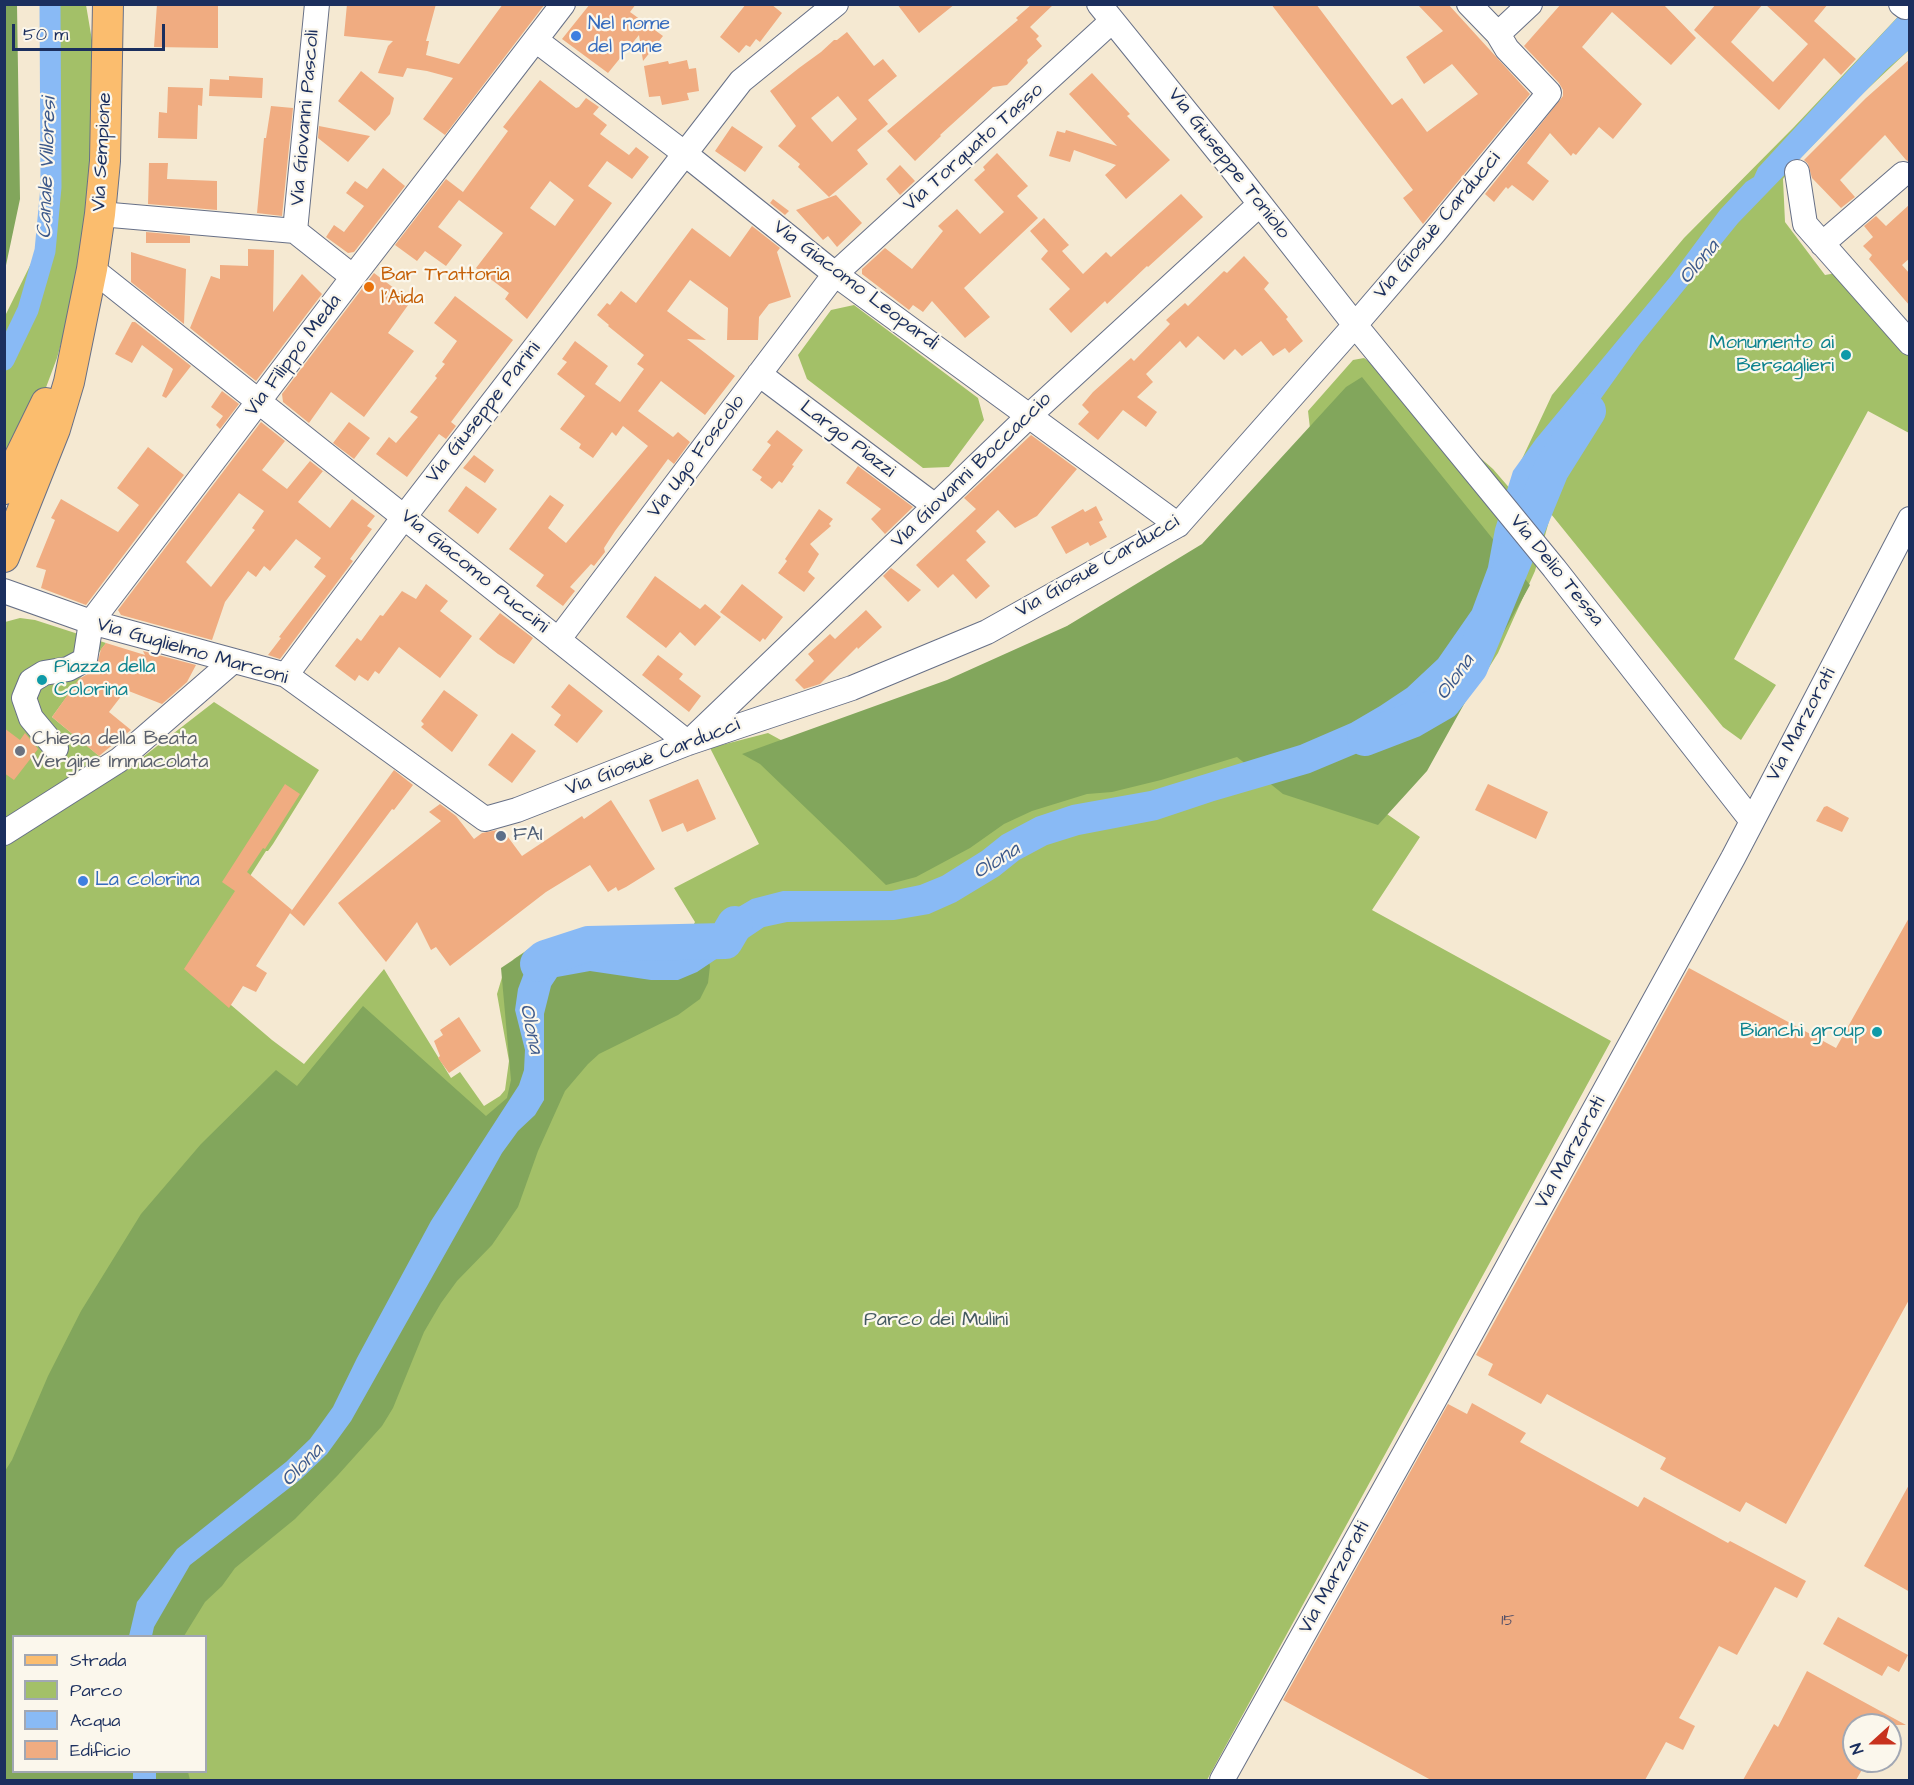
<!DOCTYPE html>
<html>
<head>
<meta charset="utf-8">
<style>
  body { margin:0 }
  #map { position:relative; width:1914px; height:1785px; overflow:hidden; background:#f5e9d2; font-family:"Architects Daughter",sans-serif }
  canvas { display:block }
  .frame { position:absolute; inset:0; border:6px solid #1b2f5e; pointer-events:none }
  .legend { position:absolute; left:12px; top:1635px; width:195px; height:138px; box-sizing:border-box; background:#fbf7ec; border:2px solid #a1a7b3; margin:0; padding:8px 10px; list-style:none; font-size:18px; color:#1b2f5e }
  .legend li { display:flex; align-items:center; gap:12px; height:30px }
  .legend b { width:30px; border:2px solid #a1a7b3 }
  .north { position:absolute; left:1842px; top:1713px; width:60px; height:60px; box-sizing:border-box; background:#fbf7ec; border:2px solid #a1a7b3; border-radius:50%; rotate:249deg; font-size:16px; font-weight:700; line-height:24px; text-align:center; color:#1b2f5e }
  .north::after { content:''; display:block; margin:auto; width:21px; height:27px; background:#c8321e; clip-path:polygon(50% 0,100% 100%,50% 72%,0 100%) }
  .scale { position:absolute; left:12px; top:24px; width:153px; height:27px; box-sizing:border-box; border:3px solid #1b2f5e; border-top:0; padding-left:8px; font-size:18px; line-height:21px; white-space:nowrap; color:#1b2f5e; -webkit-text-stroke:4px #fbf7ec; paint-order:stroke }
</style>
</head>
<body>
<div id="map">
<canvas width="1914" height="1785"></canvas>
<div class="frame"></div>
<ul class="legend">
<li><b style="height:8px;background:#fbbd6e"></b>Strada</li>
<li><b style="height:16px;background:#a3c068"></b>Parco</li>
<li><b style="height:16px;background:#89baf5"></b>Acqua</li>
<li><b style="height:16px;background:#f0ac81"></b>Edificio</li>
</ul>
<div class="north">N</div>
<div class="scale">50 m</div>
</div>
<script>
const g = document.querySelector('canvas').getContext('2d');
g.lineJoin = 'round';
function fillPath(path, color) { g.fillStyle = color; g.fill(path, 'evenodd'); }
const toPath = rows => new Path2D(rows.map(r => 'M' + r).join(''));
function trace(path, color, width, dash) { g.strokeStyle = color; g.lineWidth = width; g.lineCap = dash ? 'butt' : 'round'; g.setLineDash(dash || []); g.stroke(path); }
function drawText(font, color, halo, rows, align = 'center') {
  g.font = font + ' "Architects Daughter",sans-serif'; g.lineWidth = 4.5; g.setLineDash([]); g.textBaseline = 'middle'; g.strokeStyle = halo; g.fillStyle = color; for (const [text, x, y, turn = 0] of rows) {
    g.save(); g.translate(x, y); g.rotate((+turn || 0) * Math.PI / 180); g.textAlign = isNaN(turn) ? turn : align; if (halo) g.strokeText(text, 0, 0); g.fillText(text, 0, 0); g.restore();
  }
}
fillPath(toPath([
  [56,5,86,5,95,58,92,157,86,224,74,296,57,358,5,497,5,316,53,219],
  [1909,5,1909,50,1858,98,1792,167,1783,179,1785,222,1825,275,1842,272,1909,351,1909,433,1868,411,1734,659,1776,685,1741,740,1723,727,1551,514,1535,571,1498,653,1485,674,1458,709,1348,787,1420,837,1372,910,1611,1041,1207,1780,5,1780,5,622,20,618,35,620,106,643,52,717,121,774,214,702,319,770,273,844,268,851,266,851,190,970,272,1040,304,1064,384,969,451,1078,460,1072,484,1106,500,1096,505,1090,509,1061,497,994,503,974,514,959,536,944,573,933,677,941,688,935,695,922,674,888,759,844,710,748,768,733,790,745,936,691,1050,636,1211,545,1311,437,1308,411,1353,360,1364,358,1374,365,1493,469,1512,491,1514,476,1552,395,1684,238,1794,127],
  [14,1636,206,1636,206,1772,14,1772],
  [854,305,978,398,984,420,949,467,923,468,807,379,798,355,831,310]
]), '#a3c068');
fillPath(toPath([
  [4,5,17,5,20,199,5,270],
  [1362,377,1530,585,1427,771,1378,825,1283,794,1237,757,1161,780,1112,792,1087,794,1032,811,1004,824,970,848,916,877,886,885,760,764,742,754,947,680,1067,626,1202,544,1346,387],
  [598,929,616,929,703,938,710,966,708,983,700,999,678,1015,599,1054,588,1064,565,1091,538,1151,518,1207,492,1245,457,1281,441,1303,424,1332,393,1408,382,1426,338,1475,295,1519,235,1568,222,1586,205,1602,184,1636,14,1636,14,1772,188,1772,190,1780,5,1780,5,1471,12,1460,48,1376,81,1311,141,1214,201,1144,276,1070,297,1086,363,1006,486,1116,507,1098,511,1080,501,968,534,946,551,939]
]), '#82a65c');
fillPath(toPath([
  [1909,5,1909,50,1886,70,1738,223,1640,344,1559,457,1540,486,1525,514,1518,558,1495,618,1478,649,1453,686,1425,711,1365,750,1310,773,1214,801,1157,820,1079,835,1047,845,1019,860,999,876,956,902,929,914,894,920,787,922,764,927,697,972,678,980,651,980,590,971,557,977,551,986,544,1014,544,1100,535,1115,518,1131,502,1153,351,1421,327,1454,301,1479,190,1565,154,1627,152,1636,129,1636,137,1602,177,1549,286,1462,310,1439,333,1407,357,1358,431,1221,519,1085,524,1070,525,1050,515,1010,518,989,524,973,540,954,568,945,594,946,651,956,673,953,686,949,714,929,730,912,752,899,783,891,891,891,920,885,942,876,982,851,1002,835,1036,817,1072,805,1150,791,1300,745,1351,723,1380,706,1407,688,1438,659,1472,610,1488,567,1495,529,1513,471,1536,439,1671,276,1720,210,1746,182,1754,177,1758,168,1794,129],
  [133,1772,156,1772,156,1780,133,1780]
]), '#89baf5');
trace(toPath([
  [4,360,28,310,45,251,51,187,50,4]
]), '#89baf5', 21);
trace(toPath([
  [1365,738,1412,720,1443,702,1470,667,1551,470,1588,411],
  [538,964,545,958,588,944,725,941,735,924]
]), '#89baf5', 36);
fillPath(toPath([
  [157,4,218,4,218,48,154,47],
  [347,4,436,4,426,41,429,41,426,55,459,64,503,4,545,4,445,135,423,119,453,78,427,71,407,68,403,77,378,73,388,46,393,41,344,36],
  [590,4,636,4,630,12,663,36,643,61,639,35,608,73,562,39],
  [746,4,771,4,782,13,760,42,756,39,750,47,746,45,739,53,720,37],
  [897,4,955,4,919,33],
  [1032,4,1054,4,1030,27,1039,36,1036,39,1042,46,1027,60,1028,63,1007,85,993,87,940,135,941,136,915,161,887,131,1018,20,1016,18],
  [1271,4,1316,4,1392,105,1402,98,1427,132,1478,94,1452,64,1424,84,1406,57,1443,31,1417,4,1448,4,1530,94,1423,224,1403,198,1413,190],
  [1561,4,1663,4,1696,38,1671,65,1612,12,1582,47,1642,104,1613,139,1599,127,1576,155,1573,153,1571,156,1550,133,1527,163,1549,181,1533,201,1512,185,1508,189,1506,187,1494,202,1485,194,1563,96,1563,90,1559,83,1524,46],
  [1716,4,1763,4,1731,42,1773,82,1808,44,1765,4,1828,4,1814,21,1856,59,1841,75,1824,58,1779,110,1694,30],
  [847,32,874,66,883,59,897,76,868,100,888,124,857,150,868,164,829,197,798,167,800,164,778,146,796,126,770,91,799,68,821,52,834,40,837,40],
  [838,96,857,119,832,142,811,118],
  [1910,59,1910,162,1906,160,1885,135,1840,180,1855,197,1841,208,1812,178,1808,164,1804,160,1866,98],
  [687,60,689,69,696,68,699,91,687,93,689,100,662,105,660,96,649,97,644,66,668,61,669,64],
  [361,71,394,98,390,114,375,131,338,101],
  [1092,73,1130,114,1127,116,1170,160,1126,199,1105,175,1116,165,1074,150,1070,162,1049,156,1057,131,1065,133,1066,130,1117,146,1069,94],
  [229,76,263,78,262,98,209,96,210,79,229,80],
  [540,80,576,108,579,107,586,98,599,107,593,114,607,125,600,134,629,155,636,147,649,157,632,179,607,161,588,186,612,203,527,319,505,299,509,293,476,268,503,233,459,200,438,227,462,245,446,266,425,251,417,261,395,245,446,179,463,192,508,131,503,127],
  [550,181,574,200,555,226,530,208],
  [168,87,203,88,202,106,198,105,197,139,158,138,159,112,167,113],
  [271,106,293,108,282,216,257,213,264,138,266,138],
  [319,126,370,136,348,162,318,138],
  [732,126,763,147,745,172,715,151],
  [997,153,1028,186,1017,196,1038,218,964,288,990,317,965,338,932,301,923,312,913,305,909,310,862,274,862,269,885,248,912,269,943,231,938,226,957,209,980,234,1004,212,974,180,985,170,983,167],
  [149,163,168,163,167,179,217,181,217,210,148,204],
  [900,165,915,181,900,195,886,179],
  [383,168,405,186,354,252,348,253,326,237,334,225,344,232,364,206,346,193,355,181,367,189],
  [1181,194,1203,217,1148,267,1147,266,1107,304,1105,301,1071,333,1049,309,1070,289,1041,259,1048,251,1030,231,1044,218,1069,245,1062,251,1083,274,1106,252,1111,257],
  [836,195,862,223,837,247,828,236,823,240,796,210],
  [773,199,789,211,785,215,770,203],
  [1910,204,1910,258,1902,265,1910,274,1910,306,1869,259,1872,255,1863,246,1873,237,1864,226,1876,216,1886,226],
  [752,226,780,248,777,252,791,297,769,304,759,317,758,340,727,340,728,308,690,280,667,311,706,340,687,339,735,376,705,415,661,381,638,411,673,437,678,432,690,442,674,464,668,459,615,531,604,548,605,552,594,566,591,564,570,587,575,591,563,606,536,586,544,575,509,549,550,495,564,505,548,528,566,543,648,446,623,426,616,436,612,432,593,458,579,448,581,444,560,429,585,396,557,374,567,362,562,359,575,341,608,366,595,384,620,402,644,369,637,364,644,355,608,326,609,325,597,315,607,303,610,305,621,291,636,303,692,228,730,257],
  [146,232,190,236,190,243,146,243],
  [248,249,274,250,273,312,302,274,322,294,256,381,190,328,211,276,220,279,220,265,248,266],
  [131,252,186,269,184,324,131,282],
  [1244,256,1269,283,1264,289,1288,317,1286,319,1303,341,1289,353,1285,348,1273,356,1261,341,1242,356,1235,349,1224,360,1198,336,1186,348,1180,341,1146,374,1153,382,1137,397,1157,412,1146,427,1123,410,1098,440,1078,424,1089,412,1082,405,1093,392,1131,358,1134,361,1170,324,1166,320,1185,303,1188,306,1224,271,1227,273],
  [374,273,411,301,388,333,414,351,364,417,331,392,309,423,283,402,282,394],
  [455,296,513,340,451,422,456,426,446,439,439,434,407,477,376,454,389,437,396,443,418,417,410,412,437,378,435,376,445,364,442,362,457,341,434,323],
  [132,322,135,322,191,366,166,398,162,396,173,369,142,345,132,363,115,354],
  [222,391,239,404,220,429,216,425,223,416,211,407],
  [261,422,285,441,262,470,287,489,310,461,333,479,323,471,298,502,330,528,352,499,375,516,367,526,372,529,350,559,353,561,280,659,268,655,281,638,279,637,326,576,314,567,321,558,296,539,270,571,264,566,256,577,248,571,225,602,212,640,121,615,118,610],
  [239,493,264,511,252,528,255,530,211,587,186,562],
  [349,422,370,438,354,459,333,443],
  [777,430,803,450,792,465,794,466,782,483,779,481,772,489,760,480,762,477,752,470,771,445,767,442],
  [1031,435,1077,469,1037,516,1015,528,998,510,976,531,986,542,966,560,990,586,976,599,953,574,938,588,916,565,976,509,964,498],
  [148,447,184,475,86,605,41,588,46,570,36,567,55,520,51,518,61,499,118,532,139,505,117,488],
  [474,455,494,470,485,483,463,468],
  [858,466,913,507,885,534,871,519,881,509,846,483],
  [466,486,497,509,478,534,448,511],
  [1096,506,1103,520,1099,522,1107,537,1090,546,1088,542,1066,554,1051,527,1083,509,1085,512],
  [819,509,833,519,829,524,831,526,810,544,819,554,808,572,815,578,804,592,778,573,787,561,785,559],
  [891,568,921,590,908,602,883,576],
  [655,576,700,609,705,604,721,617,695,646,680,632,666,648,626,617],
  [426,584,448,601,440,611,472,636,440,678,399,647,379,674,375,671,368,681,359,675,355,681,335,666,357,638,361,641,380,615,383,616,402,591,416,599],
  [742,584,783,617,765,640,763,638,760,642,720,612],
  [866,610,882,627,858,649,857,647,820,684,804,689,795,680,814,661,808,654,830,634,835,639],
  [500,613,533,638,514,664,498,654,479,639],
  [106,643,145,655,143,651,196,665,187,682,162,704,126,690,109,712,131,730,99,756,52,717,79,679,96,669,101,649],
  [658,655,683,674,679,679,701,696,689,712,642,675],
  [569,684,603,711,577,743,554,725,561,715,551,707],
  [444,690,478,715,452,752,421,727,424,724,421,721],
  [4,728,20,740,25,733,38,749,14,780,4,773],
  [512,733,536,751,512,783,488,765],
  [394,770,413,785,394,810,392,809,304,926,290,913],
  [698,779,716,819,687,832,683,823,662,832,649,800],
  [285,784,300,794,265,849,263,848,247,872,292,910,256,966,267,973,256,992,243,986,229,1008,184,969,235,891,222,882],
  [1488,784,1548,812,1536,839,1475,810],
  [611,800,655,869,626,887,618,891,616,887,608,892,590,865,546,892,450,966,436,947,431,950,417,922,386,962,338,903,441,821,429,812,440,804,456,816,474,839,482,833,502,829,522,856,582,816,584,819],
  [1827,806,1849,818,1842,832,1816,821,1824,807],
  [1910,916,1910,1298,1786,1524,1746,1502,1740,1512,1660,1469,1666,1458,1582,1413,1547,1394,1541,1404,1488,1375,1493,1364,1476,1355,1689,968,1836,1048],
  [459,1017,481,1051,449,1073,438,1058,440,1056,434,1041,443,1035,440,1030],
  [1472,1403,1526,1433,1520,1442,1638,1507,1644,1497,1728,1543,1730,1541,1806,1581,1797,1598,1775,1587,1737,1655,1719,1646,1679,1718,1695,1726,1683,1750,1666,1742,1645,1780,1431,1780,1283,1700,1448,1404,1467,1414],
  [1910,1483,1910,1592,1864,1566],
  [1838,1617,1908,1655,1899,1672,1888,1666,1882,1676,1823,1644],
  [1807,1671,1906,1725,1854,1725,1854,1761,1867,1761,1856,1780,1743,1780,1774,1724,1778,1727]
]), '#f0ac81');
const minor = toPath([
  [1099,4,1235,172,1355,325,1554,568,1752,821],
  [1469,4,1498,34,1530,4],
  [1901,4,1905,7,1907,4],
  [537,41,684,153,835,274,1178,525],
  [1797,172,1805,224,1910,343],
  [100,214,295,231,353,277],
  [295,231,317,4],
  [1822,244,1903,174],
  [92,269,688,743,1030,415,1260,204],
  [759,374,935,506],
  [4,591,91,622,286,675,485,819,517,810,688,743,852,688,987,632,1178,525,1355,325,1434,233,1549,93,1507,49,1498,34],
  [558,640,835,274,1112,21],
  [286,675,404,517,741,81,836,4],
  [56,748,31,718,24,698,31,681,44,673,68,669,85,660,91,622,353,277,563,4],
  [4,833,119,760,233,661],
  [1222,1780,1441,1388,1733,858,1910,519]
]);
const major = toPath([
  [4,489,46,403],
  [4,557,55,429,69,382,92,269,100,214,105,161,108,4]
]);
trace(minor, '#677087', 26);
trace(major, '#677087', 32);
trace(minor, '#fff', 24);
trace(major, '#fbbd6e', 30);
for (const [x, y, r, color] of [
  [576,36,6,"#3f7fe0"],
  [369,287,6,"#e8710a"],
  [1846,355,6,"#0f9aa8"],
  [42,680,6,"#0f9aa8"],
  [20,751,6,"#6b7280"],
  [501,836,6,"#5c6f8a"],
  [83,881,6,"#3f7fe0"],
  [1877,1032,6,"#0f9aa8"]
]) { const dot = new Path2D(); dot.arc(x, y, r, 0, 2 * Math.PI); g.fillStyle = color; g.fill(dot); trace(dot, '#fbf7ec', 2); }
drawText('16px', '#504e67', null, [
  ["15",1508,1622]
]);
drawText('20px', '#366cbe', '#fbf7ec', [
  ["Nel nome",588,25],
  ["del pane",588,48],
  ["La colorina",95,881]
], 'left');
drawText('20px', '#1b2f5e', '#fbf7ec', [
  ["Via Giovanni Pascoli",306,118,-85],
  ["Via Torquato Tasso",974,148,-42],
  ["Via Sempione",103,152,-87],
  ["Via Giuseppe Toniolo",1228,164,52],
  ["Via Giosuè Carducci",1438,226,-50],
  ["Via Giacomo Leopardi",855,286,37],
  ["Via Filippo Meda",294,356,-53],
  ["Via Giuseppe Parini",484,413,-52],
  ["Largo Piazzi",847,440,37],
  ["Via Ugo Foscolo",697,457,-53],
  ["Via Giovanni Boccaccio",972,471,-44],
  ["Via Giosuè Carducci",1098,567,-30],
  ["Via Delio Tessa",1556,571,51],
  ["Via Giacomo Puccini",474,572,39],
  ["Via Guglielmo Marconi",192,652,16],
  ["Via Marzorati",1802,725,-62],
  ["Via Giosuè Carducci",653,758,-21],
  ["Via Marzorati",1571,1153,-61],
  ["Via Marzorati",1335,1578,-61]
]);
drawText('20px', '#c56008', '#fbf7ec', [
  ["Bar Trattoria",381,276],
  ["l'Aida",381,299]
], 'left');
drawText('20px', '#0d838f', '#fbf7ec', [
  ["Monumento ai",1834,344],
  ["Bersaglieri",1834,367],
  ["Piazza della",54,668,"left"],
  ["Colorina",54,691,"left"],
  ["Bianchi group",1865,1032]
], 'right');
drawText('20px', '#5b616d', '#fbf7ec', [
  ["Chiesa della Beata",32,740],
  ["Vergine Immacolata",32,763]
], 'left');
drawText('20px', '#4e5e75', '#fbf7ec', [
  ["FAI",513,836]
], 'left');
drawText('20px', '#445a61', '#fbf7ec', [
  ["Parco dei Mulini",936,1321]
]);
drawText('italic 21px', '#3c598b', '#fbf7ec', [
  ["Canale Villoresi",48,168,-88],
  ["Olona",1700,263,-50],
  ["Olona",1456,678,-54],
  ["Olona",997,862,-32],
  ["Olona",530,1029,78],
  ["Olona",303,1466,-46]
]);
</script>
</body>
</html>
